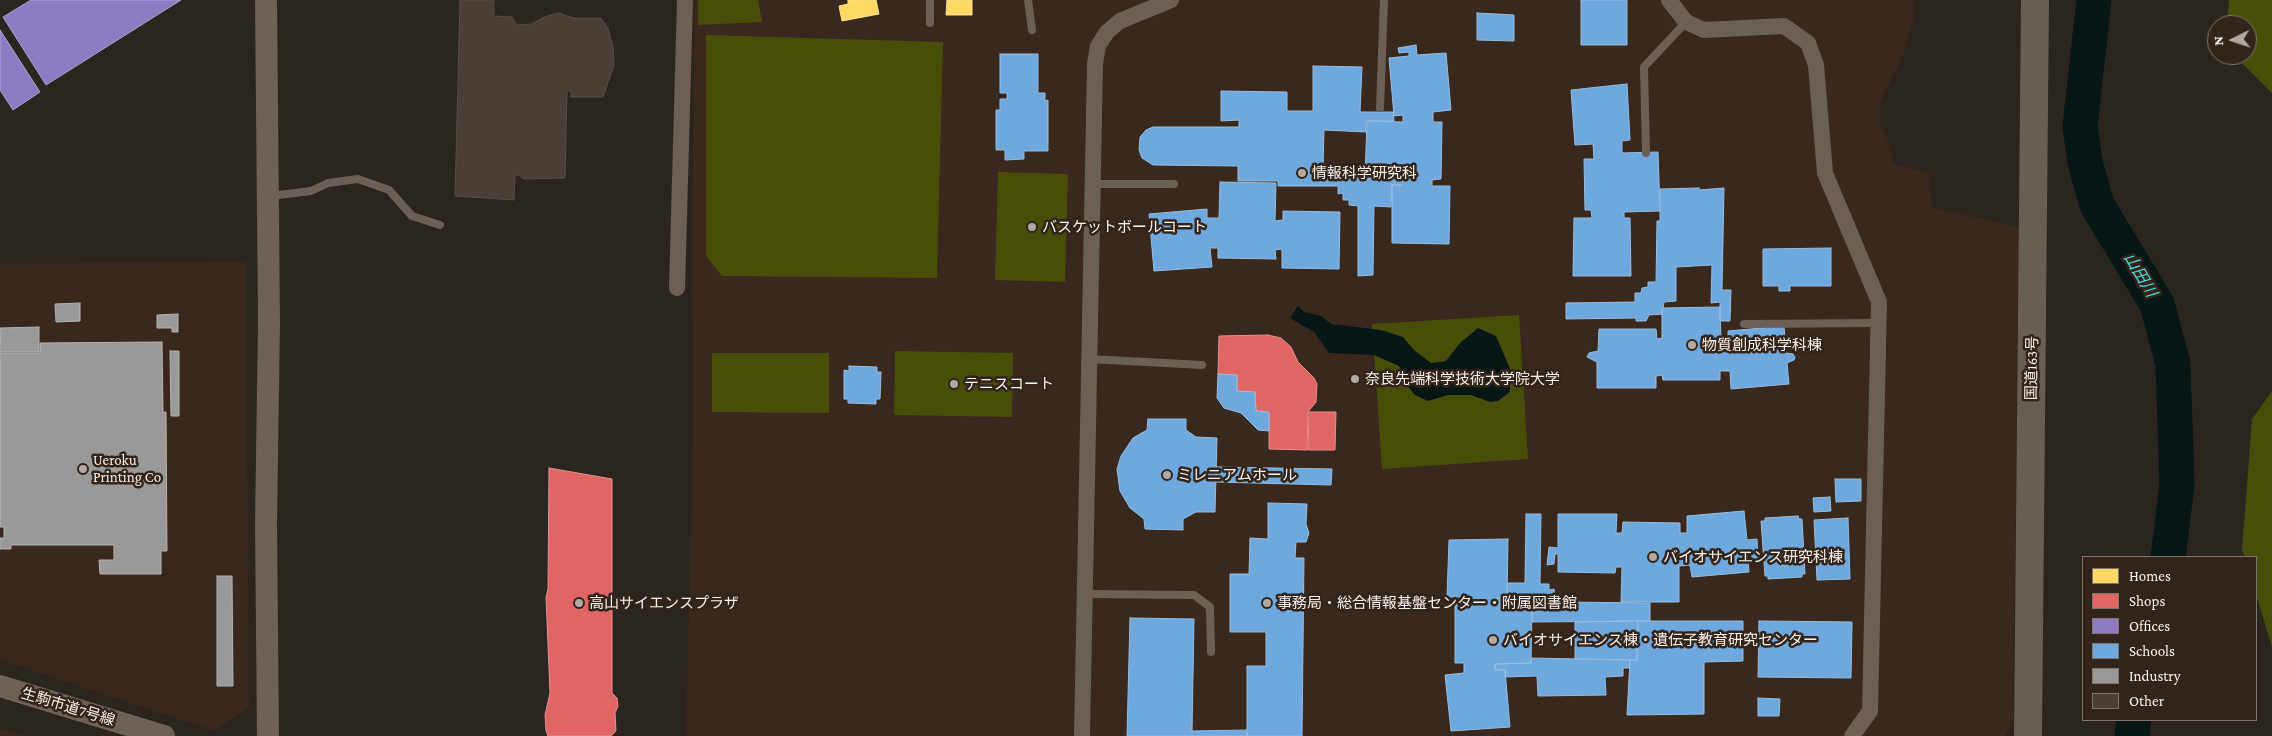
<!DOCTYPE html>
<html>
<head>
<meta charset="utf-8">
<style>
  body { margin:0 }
  #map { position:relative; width:2272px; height:736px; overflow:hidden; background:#2b2520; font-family:"Crimson Pro",serif }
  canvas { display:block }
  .legend { position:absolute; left:2082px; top:556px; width:175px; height:165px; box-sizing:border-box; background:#30241b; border:1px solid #80766e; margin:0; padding:6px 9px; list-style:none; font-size:15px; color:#f9f1eb }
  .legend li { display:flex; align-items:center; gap:10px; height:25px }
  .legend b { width:25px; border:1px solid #80766e }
  .north { position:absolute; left:2207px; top:15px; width:50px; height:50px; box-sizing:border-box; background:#30241b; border:1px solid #80766e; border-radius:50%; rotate:266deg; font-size:14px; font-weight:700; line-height:20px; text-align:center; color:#f9f1eb }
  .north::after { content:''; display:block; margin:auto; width:18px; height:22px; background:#b1aaa4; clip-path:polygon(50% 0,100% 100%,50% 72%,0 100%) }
</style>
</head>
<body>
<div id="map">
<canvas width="2272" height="736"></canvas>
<ul class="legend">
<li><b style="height:14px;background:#ffd966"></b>Homes</li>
<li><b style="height:14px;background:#e06666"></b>Shops</li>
<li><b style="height:14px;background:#8e7cc3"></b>Offices</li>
<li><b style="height:14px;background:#6fa8dc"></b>Schools</li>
<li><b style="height:14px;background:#999"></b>Industry</li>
<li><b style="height:14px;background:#493f37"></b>Other</li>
</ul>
<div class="north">N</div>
</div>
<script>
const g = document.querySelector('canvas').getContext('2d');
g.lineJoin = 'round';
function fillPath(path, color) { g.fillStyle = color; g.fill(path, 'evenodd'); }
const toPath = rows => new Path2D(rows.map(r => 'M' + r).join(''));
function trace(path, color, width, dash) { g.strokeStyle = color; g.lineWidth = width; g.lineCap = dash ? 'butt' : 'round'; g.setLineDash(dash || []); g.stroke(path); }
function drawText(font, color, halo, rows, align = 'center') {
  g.font = font + ' "Crimson Pro","Noto Sans JP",serif'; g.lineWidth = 5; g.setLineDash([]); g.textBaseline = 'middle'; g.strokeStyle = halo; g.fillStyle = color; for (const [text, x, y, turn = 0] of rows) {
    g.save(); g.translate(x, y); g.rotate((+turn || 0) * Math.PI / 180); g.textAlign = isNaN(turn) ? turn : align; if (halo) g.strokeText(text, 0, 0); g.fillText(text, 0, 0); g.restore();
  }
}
fillPath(toPath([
  [695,0,1913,0,1914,17,1902,58,1880,102,1880,125,1889,143,1894,164,1929,172,1932,207,2019,228,2013,721,2005,736,686,736,693,425,693,333,691,297],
  [246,261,249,708,215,731,0,660,0,264],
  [0,728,16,733,26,736,0,736]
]), '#38281d');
fillPath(toPath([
  [698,0,758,0,762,22,698,25],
  [2229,0,2272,0,2272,93,2234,55,2247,55,2247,25,2227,25],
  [706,35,943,42,937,278,722,276,706,256],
  [998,172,1068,174,1065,282,995,280],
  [1519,315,1528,459,1382,469,1372,324],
  [895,351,1013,353,1012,417,894,415],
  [712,353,829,353,829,413,712,412],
  [2272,391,2272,647,2256,594,2256,557,2245,557,2242,550,2252,419]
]), '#474e09');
fillPath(toPath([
  [1298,306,1304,312,1321,316,1331,324,1381,330,1403,337,1414,350,1431,363,1446,361,1460,343,1478,328,1496,336,1510,369,1510,392,1498,401,1490,402,1471,395,1448,395,1428,401,1415,395,1404,382,1399,366,1374,355,1329,353,1314,332,1290,318]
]), '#071515');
const homes = toPath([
  [848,0,876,0,879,14,842,21,839,6,848,4,848,0],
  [947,0,972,0,972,15,946,15,947,0]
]);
fillPath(homes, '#ffd966');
trace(homes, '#fde08e', 1);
const shops = toPath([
  [1268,335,1281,338,1291,347,1298,362,1314,378,1317,384,1316,402,1308,412,1307,450,1269,449,1269,412,1256,411,1255,392,1237,391,1237,375,1218,374,1219,336,1268,335],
  [1309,412,1336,412,1335,450,1308,450,1309,412],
  [549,468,612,479,612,693,617,698,618,706,615,713,616,731,611,736,548,736,546,731,545,715,550,693,546,597,548,589,549,468]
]);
fillPath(shops, '#e06666');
trace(shops, '#e8908e', 1);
const offices = toPath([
  [31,0,181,0,46,85,3,17,31,0],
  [0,30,40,92,13,110,0,90,0,30]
]);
fillPath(offices, '#8e7cc3');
trace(offices, '#ae9fcf', 1);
const schools = toPath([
  [1581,0,1627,0,1627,45,1581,45,1581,0],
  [1477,13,1514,15,1514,41,1477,40,1477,13],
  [1416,45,1417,55,1446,53,1451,110,1433,112,1433,122,1442,122,1441,179,1432,180,1432,186,1450,186,1449,244,1392,243,1392,185,1402,185,1402,179,1365,178,1367,121,1403,122,1403,115,1394,116,1389,58,1409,56,1409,52,1399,53,1398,48,1416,45],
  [1000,54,1038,54,1038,93,1045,93,1045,101,1048,100,1048,151,1024,151,1024,159,1005,160,1005,150,996,150,996,110,1000,110,1000,99,1007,99,1007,93,1000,93,1000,54],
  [1313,66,1362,67,1360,112,1393,112,1394,121,1366,121,1366,132,1324,130,1323,167,1365,167,1365,179,1401,179,1401,185,1392,185,1391,207,1374,206,1373,275,1358,276,1358,206,1349,205,1349,200,1343,200,1343,193,1338,194,1338,186,1278,186,1278,181,1238,181,1238,166,1153,165,1142,158,1139,150,1140,137,1146,130,1153,127,1239,127,1239,120,1221,121,1221,91,1287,92,1287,111,1313,111,1313,66],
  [1627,84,1630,140,1622,141,1622,153,1658,152,1660,211,1624,212,1624,218,1630,218,1631,276,1573,276,1574,218,1592,218,1591,210,1585,210,1584,159,1594,159,1593,144,1575,145,1571,90,1627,84],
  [1220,182,1276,183,1275,221,1283,220,1283,211,1340,212,1339,269,1282,268,1282,249,1275,250,1276,259,1218,258,1218,248,1210,248,1212,267,1154,271,1149,214,1207,209,1207,218,1219,218,1220,182],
  [1699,188,1699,190,1724,188,1722,290,1731,290,1730,321,1720,321,1720,302,1711,303,1712,265,1676,267,1676,301,1664,302,1662,314,1649,315,1646,321,1636,321,1636,318,1566,319,1566,303,1635,302,1635,293,1641,293,1642,288,1648,287,1648,282,1656,282,1657,221,1660,221,1660,189,1699,188],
  [1831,248,1831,286,1790,286,1790,291,1779,291,1779,286,1763,286,1763,249,1831,248],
  [1720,307,1721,338,1728,338,1728,331,1784,326,1786,353,1793,354,1795,357,1794,360,1787,363,1789,384,1731,389,1730,371,1720,371,1720,380,1663,380,1662,375,1656,376,1656,388,1597,388,1597,362,1587,357,1589,353,1598,351,1599,329,1656,329,1657,339,1662,338,1662,308,1720,307],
  [849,366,877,367,877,372,881,372,880,399,876,399,876,404,848,403,848,399,844,399,844,370,849,371,849,366],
  [1218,374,1237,375,1237,391,1255,392,1256,411,1269,412,1269,431,1258,430,1241,413,1224,408,1217,398,1218,374],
  [1148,419,1186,419,1186,430,1196,437,1217,438,1215,512,1196,512,1183,519,1183,530,1145,529,1144,519,1130,508,1120,491,1117,469,1121,456,1133,438,1147,430,1148,419],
  [1217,467,1332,469,1331,485,1216,482,1217,467],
  [1835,479,1861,479,1861,501,1836,502,1835,479],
  [1830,497,1831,511,1814,512,1813,498,1830,497],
  [1268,503,1307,504,1306,524,1309,533,1306,542,1296,542,1295,558,1304,558,1302,736,1247,736,1247,666,1266,666,1266,632,1230,632,1230,574,1249,574,1250,538,1268,539,1268,503],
  [1744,511,1747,540,1757,539,1758,562,1753,563,1751,551,1747,551,1749,572,1692,577,1690,565,1679,566,1679,602,1621,602,1622,567,1616,567,1615,573,1558,572,1558,554,1555,554,1554,564,1547,565,1549,547,1558,548,1558,514,1617,514,1616,533,1622,533,1623,522,1680,523,1680,533,1687,533,1687,516,1744,511],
  [1526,514,1541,514,1540,584,1549,584,1549,590,1554,589,1555,596,1559,595,1560,602,1650,603,1650,621,1532,622,1532,606,1497,604,1497,598,1507,598,1507,583,1525,583,1526,514],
  [1798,516,1799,519,1802,519,1805,574,1802,574,1802,577,1768,579,1768,576,1765,576,1761,521,1765,521,1765,518,1798,516],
  [1848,518,1850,579,1817,580,1814,520,1848,518],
  [1508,539,1507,598,1497,598,1497,604,1532,606,1531,663,1495,664,1495,670,1505,670,1510,727,1451,731,1445,675,1464,673,1464,663,1455,663,1455,604,1464,603,1465,597,1447,597,1449,540,1508,539],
  [1130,618,1194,619,1192,731,1247,730,1247,736,1127,736,1130,618],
  [1638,621,1637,660,1575,659,1575,622,1638,621],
  [1638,621,1743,621,1743,661,1704,662,1704,714,1627,715,1630,660,1637,660,1638,621],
  [1759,621,1852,622,1851,678,1758,677,1759,621],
  [1531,658,1630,660,1629,668,1623,668,1623,676,1605,677,1606,695,1538,696,1537,676,1505,677,1505,670,1495,670,1495,664,1531,663,1531,658],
  [1758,698,1780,699,1779,716,1758,716,1758,698]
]);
fillPath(schools, '#6fa8dc');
trace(schools, '#98bee0', 1);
const industry = toPath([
  [80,303,80,321,56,322,55,304,80,303],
  [178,314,178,332,172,332,172,328,157,328,157,315,178,314],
  [39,327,39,352,0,352,0,328,39,327],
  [162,342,163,412,166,412,167,551,161,551,161,574,100,574,99,560,114,560,114,545,11,545,11,549,0,549,0,538,4,538,4,527,0,527,0,353,40,353,40,343,162,342],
  [170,351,179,351,179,416,171,416,170,351],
  [217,576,232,576,233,686,217,686,217,576]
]);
fillPath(industry, '#999');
trace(industry, '#b6b3b2', 1);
trace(toPath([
  [2094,0,2080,126,2085,162,2097,205,2157,304,2173,364,2177,485,2168,557],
  [2132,736,2134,720]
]), '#071515', 35);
const building = toPath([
  [460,0,494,0,494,16,512,17,517,25,532,24,544,17,559,13,573,18,601,18,608,29,613,47,614,65,603,97,571,97,571,91,567,91,565,178,524,179,519,175,515,175,514,200,455,196,460,0]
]);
fillPath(building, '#493f37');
trace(building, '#544f4a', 1);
trace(toPath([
  [1028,0,1032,30],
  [930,23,930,0],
  [1380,108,1384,0],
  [1646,153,1644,67,1686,22],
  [1093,184,1174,184],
  [270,196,311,191,328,183,358,179,389,190,412,216,440,225],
  [1744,324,1879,323],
  [1089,359,1202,365],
  [1083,594,1194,595,1210,607,1211,652]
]), '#6a6058', 8);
trace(toPath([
  [1669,0,1686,22,1704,30,1784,26,1808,43,1816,65,1825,173,1879,302,1870,711,1852,736],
  [677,288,685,0],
  [1082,736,1095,64,1098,46,1107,32,1120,21,1171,0]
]), '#6a6058', 16);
trace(toPath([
  [266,0,269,321,266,524,268,736],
  [0,686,164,736]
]), '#6d6258', 22);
trace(toPath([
  [2028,736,2035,0]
]), '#675f56', 28);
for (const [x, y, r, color] of [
  [1302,173,5,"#b1aaa4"],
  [1032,227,5,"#b1aaa4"],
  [1692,345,5,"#b1aaa4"],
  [1355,379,5,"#b1aaa4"],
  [954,384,5,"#b1aaa4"],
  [83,469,5,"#b1aaa4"],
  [1167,475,5,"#b1aaa4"],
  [1653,557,5,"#b1aaa4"],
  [579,603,5,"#b1aaa4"],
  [1267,603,5,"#b1aaa4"],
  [1493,640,5,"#b1aaa4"]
]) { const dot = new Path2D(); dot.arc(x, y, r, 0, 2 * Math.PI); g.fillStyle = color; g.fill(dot); trace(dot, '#30241b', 2); }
drawText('15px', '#f9f1eb', '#30241b', [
  ["情報科学研究科",1312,173],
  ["バスケットボールコート",1042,227],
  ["物質創成科学科棟",1702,345],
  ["奈良先端科学技術大学院大学",1365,379],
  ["テニスコート",964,384],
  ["Ueroku",93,460],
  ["Printing Co",93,477],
  ["ミレニアムホール",1177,475],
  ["バイオサイエンス研究科棟",1663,557],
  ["高山サイエンスプラザ",589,603],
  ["事務局・総合情報基盤センター・附属図書館",1277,603],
  ["バイオサイエンス棟・遺伝子教育研究センター",1503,640]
], 'left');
drawText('15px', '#f9f1eb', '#30241b', [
  ["国道163号",2032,368,-89],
  ["生駒市道7号線",68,707,17]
]);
drawText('italic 16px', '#4ddade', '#30241b', [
  ["山田川",2140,275,59]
]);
</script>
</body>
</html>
